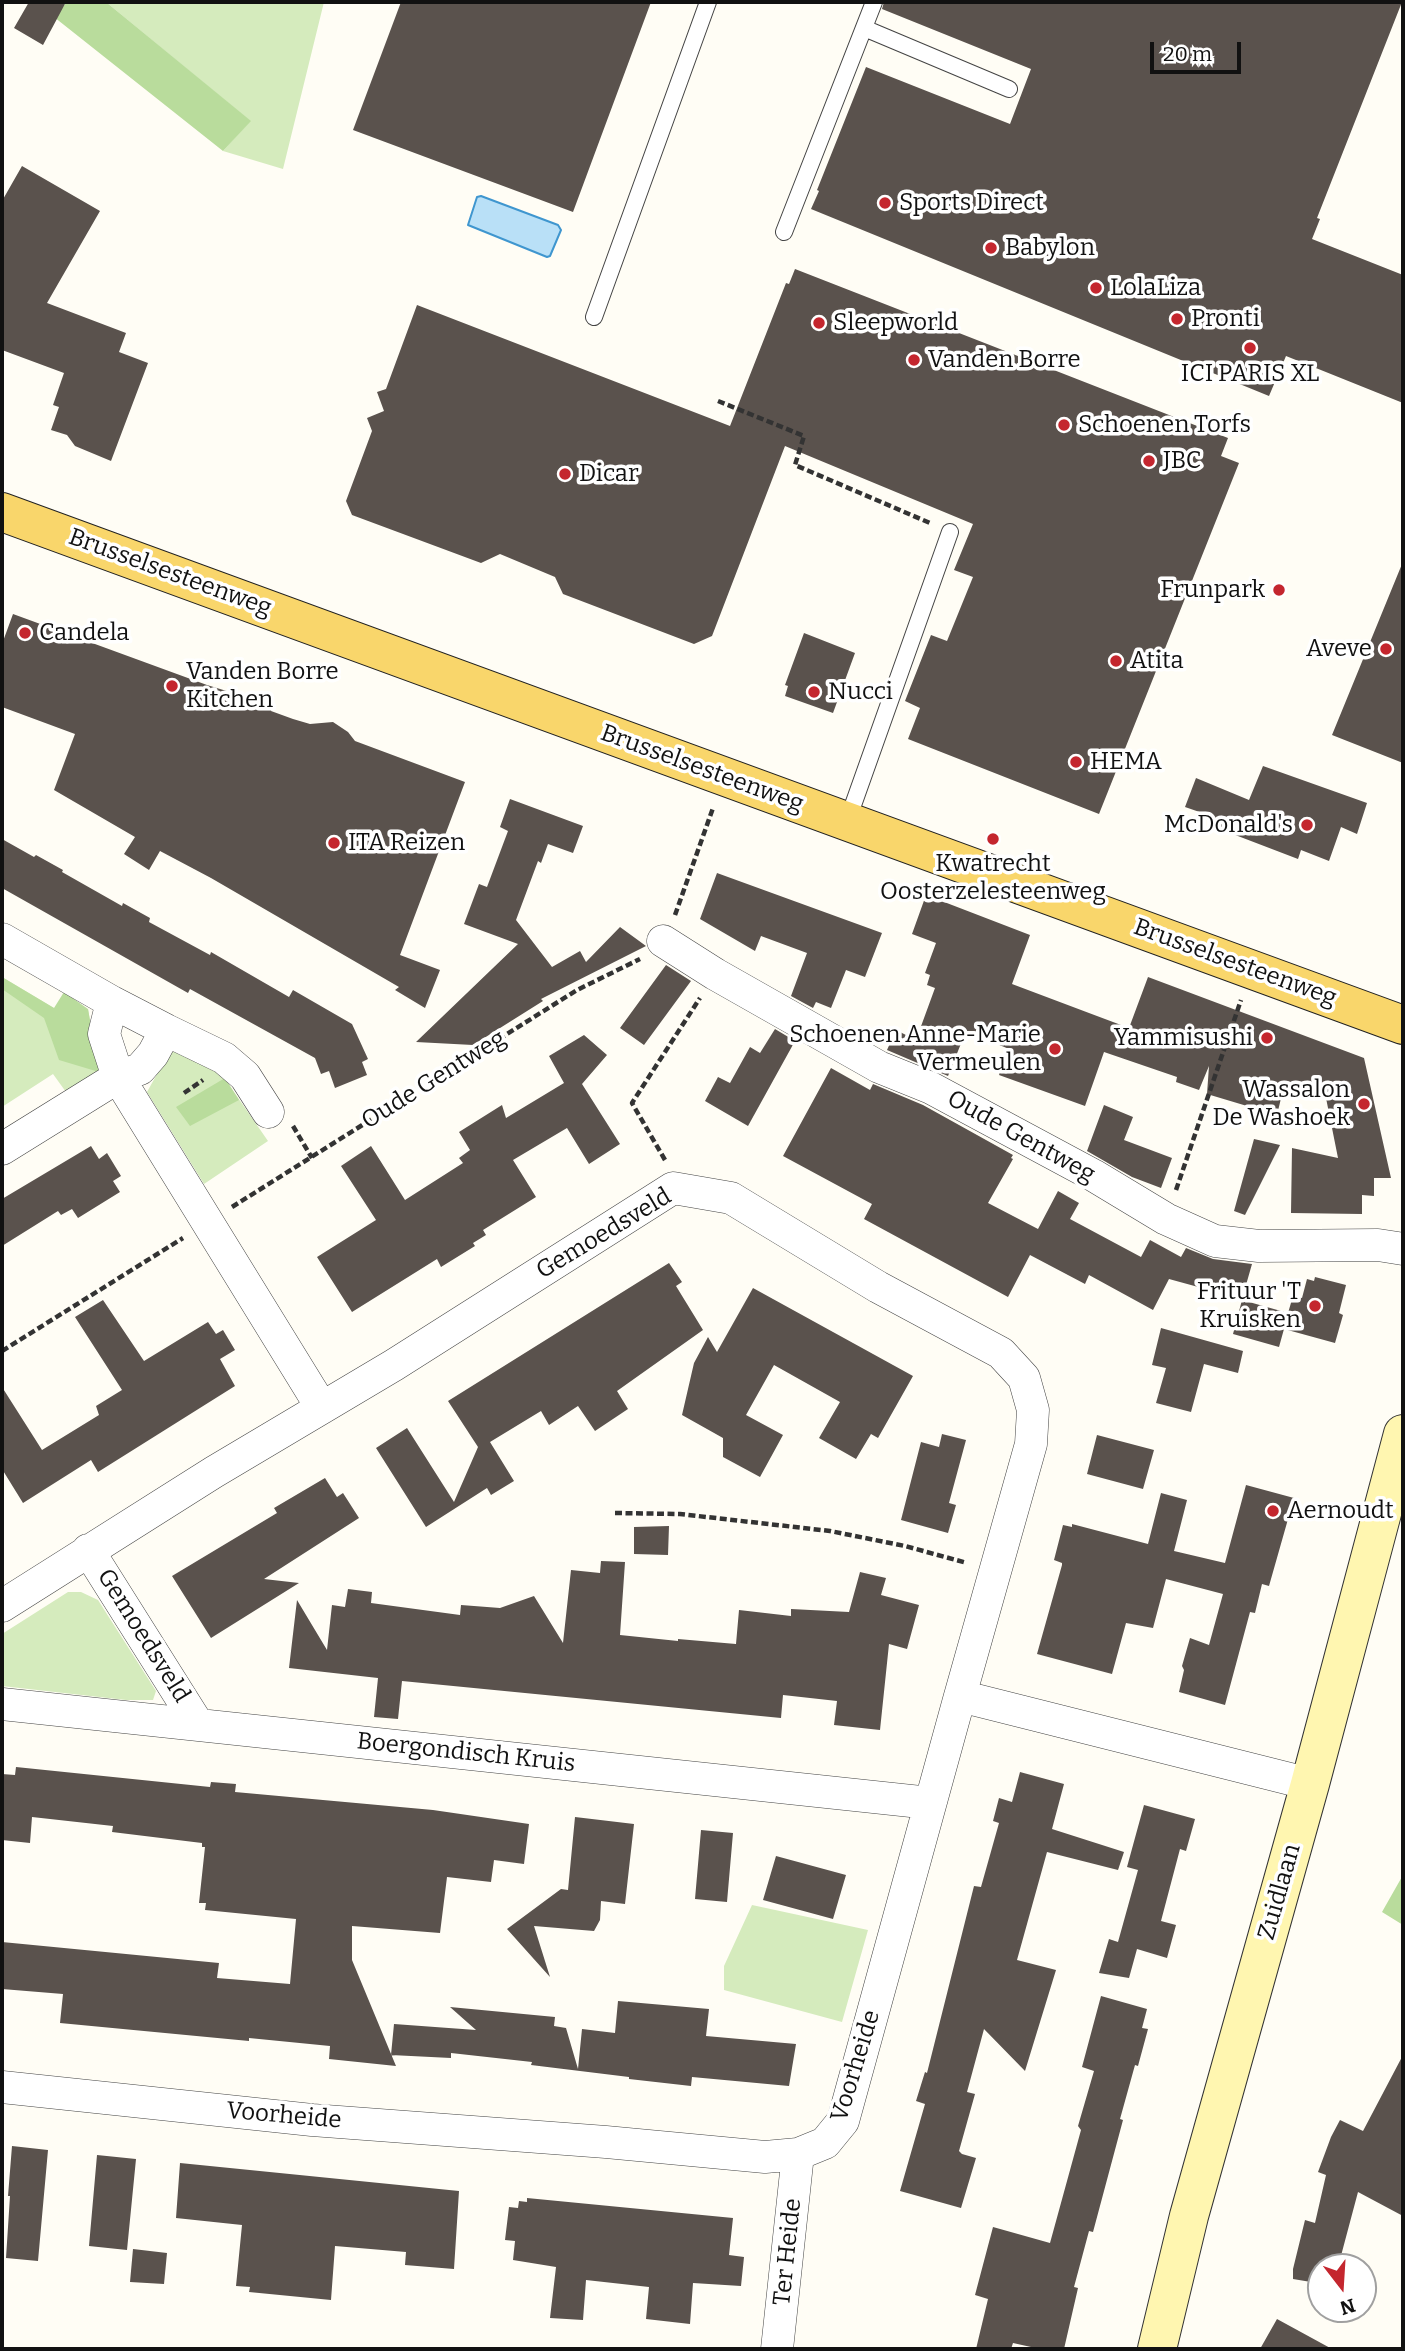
<!DOCTYPE html>
<html>
<head>
<meta charset="utf-8">
<style>
  body { margin:0 }
  #map { position:relative; width:1405px; height:2351px; overflow:hidden; background:#fffdf5; font-family:Bitter,serif }
  canvas { display:block }
  .frame { position:absolute; inset:0; border:4px solid #111; pointer-events:none }
  .north { position:absolute; left:1307px; top:2253px; width:70px; height:70px; box-sizing:border-box; background:#fff; border:2px solid #a0a0a0; border-radius:50%; rotate:163deg; font-size:19px; font-weight:700; line-height:28px; text-align:center; color:#111 }
  .north::after { content:''; display:block; margin:auto; width:24px; height:32px; background:#c4262e; clip-path:polygon(50% 0,100% 100%,50% 72%,0 100%) }
  .scale { position:absolute; left:1150px; top:42px; width:91px; height:32px; box-sizing:border-box; border:4px solid #111; border-top:0; padding-left:9px; font-size:21px; line-height:24px; white-space:nowrap; color:#111; -webkit-text-stroke:5px #fff; paint-order:stroke }
</style>
</head>
<body>
<div id="map">
<canvas width="1405" height="2351"></canvas>
<div class="frame"></div>
<div class="north">N</div>
<div class="scale">20 m</div>
</div>
<script>
const g = document.querySelector('canvas').getContext('2d');
g.lineJoin = 'round';
function fillPath(path, color) { g.fillStyle = color; g.fill(path, 'evenodd'); }
const toPath = rows => new Path2D(rows.map(r => 'M' + r).join(''));
function trace(path, color, width, dash) { g.strokeStyle = color; g.lineWidth = width; g.lineCap = dash ? 'butt' : 'round'; g.setLineDash(dash || []); g.stroke(path); }
function drawText(font, color, halo, rows, align = 'center') {
  g.font = font + ' Bitter,serif'; g.lineWidth = 7; g.setLineDash([]); g.textBaseline = 'middle'; g.strokeStyle = halo; g.fillStyle = color; for (const [text, x, y, turn = 0] of rows) {
    g.save(); g.translate(x, y); g.rotate((+turn || 0) * Math.PI / 180); g.textAlign = isNaN(turn) ? turn : align; if (halo) g.strokeText(text, 0, 0); g.fillText(text, 0, 0); g.restore();
  }
}
fillPath(toPath([
  [106,2,324,2,283,169,223,151,250,121],
  [2,977,54,1008,88,1009,99,1072,66,1092,53,1074,2,1107],
  [171,1049,218,1069,268,1141,204,1184,147,1092],
  [68,1592,81,1592,98,1600,156,1691,153,1700,126,1700,2,1686,2,1634],
  [752,1905,868,1930,842,2022,724,1990,724,1966]
]), '#d5ebbd');
fillPath(toPath([
  [67,2,106,2,251,121,223,151,54,17],
  [2,977,54,1008,64,992,88,1009,99,1072,59,1060,44,1018,2,989],
  [225,1078,239,1100,190,1126,176,1107],
  [1403,1875,1403,1925,1382,1912]
]), '#b9dc9c');
const water = toPath([
  [481,196,558,225,561,230,550,256,547,257,468,225,477,197,481,196]
]);
fillPath(water, '#b9e0f7');
trace(water, '#3f96cf', 2);
fillPath(toPath([
  [29,2,66,2,43,45,14,28],
  [401,2,651,2,573,212,353,130],
  [884,2,1402,2,1317,218,1320,219,1312,239,1403,275,1403,403,1286,356,1269,396,811,209,819,191,817,190,866,67,1010,124,1031,69,882,9],
  [22,166,100,211,47,303,126,333,119,352,148,363,111,461,75,446,67,435,51,430,59,407,53,405,64,373,2,350,2,201],
  [795,269,1228,438,1221,456,1239,463,1099,814,908,739,920,708,905,701,931,635,947,641,973,577,954,570,973,524,785,446,712,636,694,644,563,594,555,577,500,554,481,563,352,515,346,501,372,431,367,418,384,411,377,392,386,389,417,305,730,426,786,283,789,284],
  [1402,564,1403,564,1403,763,1332,735],
  [13,614,207,685,256,700,272,707,271,711,293,719,310,724,333,722,348,732,355,741,465,782,400,955,440,970,425,1008,395,990,399,987,211,878,160,851,149,870,124,854,135,837,54,790,75,734,2,707,2,644],
  [804,633,855,653,833,713,785,696,788,686,785,685],
  [1263,766,1367,803,1357,834,1341,827,1329,861,1301,850,1298,859,1217,828,1214,817,1185,807,1196,778,1249,800],
  [510,799,583,826,573,853,548,844,541,863,538,861,516,920,552,967,580,951,586,962,620,927,646,946,541,999,543,1001,473,1045,416,1042,518,944,464,924,479,884,487,887,508,831,500,827],
  [2,839,34,857,36,855,63,870,62,872,122,906,123,903,150,918,149,922,210,955,211,952,289,997,293,990,352,1024,368,1059,362,1062,367,1075,335,1088,329,1071,321,1074,315,1058,190,989,188,993,2,888],
  [717,873,882,933,865,977,846,970,831,1008,816,1002,813,1008,791,996,807,953,761,936,755,951,700,919],
  [926,895,1030,935,1012,984,1089,1013,1129,1028,1148,977,1364,1058,1391,1178,1374,1178,1374,1196,1362,1195,1362,1214,1291,1213,1292,1148,1338,1158,1326,1098,1283,1090,1277,1115,1207,1094,1209,1066,1199,1090,1176,1082,1177,1077,1104,1052,1085,1106,999,1075,1009,1049,966,1031,948,1076,887,1050,896,1030,916,1040,935,988,927,985,930,975,925,973,936,943,912,934],
  [666,965,691,981,644,1045,620,1028],
  [775,1029,795,1041,748,1126,705,1101,718,1077,730,1083,750,1047,760,1053],
  [584,1035,607,1055,582,1084,620,1144,589,1164,567,1128,513,1160,536,1197,483,1230,486,1235,473,1243,475,1246,441,1267,437,1259,352,1312,317,1257,376,1220,341,1166,371,1146,405,1200,463,1163,459,1158,470,1150,459,1132,502,1105,506,1118,564,1083,549,1056],
  [831,1068,870,1090,873,1084,923,1105,1013,1155,1011,1158,1013,1159,988,1203,1038,1229,1058,1191,1079,1203,1070,1219,1141,1257,1150,1240,1181,1257,1186,1248,1213,1259,1252,1264,1242,1299,1169,1279,1153,1310,1089,1275,1085,1284,1030,1255,1008,1297,864,1219,872,1204,783,1156],
  [1104,1105,1133,1117,1124,1140,1172,1158,1161,1188,1132,1177,1087,1151],
  [1254,1139,1280,1145,1245,1215,1234,1211],
  [91,1146,99,1159,107,1153,121,1176,113,1181,120,1192,78,1218,72,1209,61,1215,58,1211,2,1246,2,1199],
  [669,1263,682,1282,676,1286,703,1330,617,1391,628,1409,595,1431,578,1406,549,1425,541,1411,490,1442,514,1481,491,1495,487,1488,426,1527,376,1448,407,1428,454,1502,478,1447,448,1401],
  [1315,1277,1346,1285,1339,1313,1343,1315,1335,1343,1284,1329,1279,1347,1233,1334,1242,1300,1288,1313,1293,1296,1302,1298,1307,1279,1314,1281],
  [753,1288,913,1376,878,1438,871,1434,856,1459,819,1438,840,1402,774,1365,746,1415,783,1435,760,1477,723,1457,723,1438,682,1415,694,1363,708,1337,717,1352],
  [103,1300,144,1361,208,1322,216,1334,223,1330,235,1350,220,1359,235,1386,98,1472,91,1460,23,1503,2,1469,2,1387,42,1450,99,1415,96,1406,122,1390,75,1317],
  [1161,1328,1243,1351,1238,1373,1204,1364,1191,1412,1156,1403,1166,1368,1152,1365],
  [942,1434,966,1440,949,1503,956,1505,948,1533,901,1520,921,1442,939,1447],
  [1097,1435,1154,1450,1143,1489,1087,1474],
  [325,1478,337,1497,343,1493,359,1518,264,1579,299,1583,211,1638,172,1576,277,1513,274,1508],
  [1246,1485,1294,1498,1269,1586,1262,1584,1255,1613,1250,1612,1225,1705,1179,1692,1184,1670,1182,1666,1190,1638,1209,1645,1223,1594,1166,1579,1153,1628,1126,1623,1112,1674,1037,1654,1062,1565,1062,1563,1054,1560,1063,1525,1072,1527,1072,1524,1148,1544,1161,1493,1187,1500,1174,1551,1225,1563],
  [669,1526,668,1555,634,1554,634,1527],
  [601,1561,625,1562,620,1635,678,1641,678,1639,736,1644,739,1610,791,1616,791,1609,849,1612,860,1572,886,1578,881,1595,919,1605,907,1649,889,1644,880,1730,834,1725,837,1701,783,1695,781,1718,402,1681,398,1719,374,1717,378,1678,289,1668,297,1600,327,1650,332,1605,345,1607,348,1589,372,1592,371,1603,460,1615,461,1605,500,1608,534,1596,563,1643,571,1570,600,1573],
  [16,1767,210,1787,211,1782,236,1784,235,1792,433,1810,529,1824,524,1864,494,1860,491,1882,447,1877,440,1933,352,1926,352,1960,396,2066,329,2059,330,2046,249,2038,249,2041,60,2023,63,1994,2,1989,2,1942,219,1963,217,1978,290,1984,296,1919,205,1910,206,1903,199,1903,205,1847,202,1847,202,1843,112,1832,113,1826,32,1817,30,1843,2,1840,2,1774,15,1775],
  [1020,1772,1064,1784,1052,1829,1124,1852,1118,1870,1047,1852,1017,1960,1056,1970,1025,2071,984,2029,967,2092,975,2094,959,2151,962,2154,976,2158,961,2208,900,2191,925,2104,916,2101,925,2072,927,2073,974,1886,981,1887,999,1823,993,1821,999,1798,1012,1802],
  [1144,1805,1195,1819,1186,1851,1180,1849,1161,1921,1176,1925,1167,1958,1137,1949,1129,1978,1099,1973,1109,1939,1118,1942,1138,1870,1127,1867],
  [575,1817,634,1824,625,1904,601,1901,600,1920,594,1931,534,1926,550,1977,507,1929,561,1889,568,1890],
  [701,1830,733,1833,727,1902,695,1899],
  [776,1856,846,1875,833,1919,763,1900],
  [1101,1996,1147,2009,1142,2028,1148,2029,1138,2066,1135,2065,1120,2119,1123,2120,1093,2232,1089,2231,1074,2287,1078,2288,1064,2349,1040,2349,1013,2343,1011,2349,976,2349,988,2299,975,2295,993,2227,1050,2243,1081,2130,1078,2126,1094,2071,1082,2067],
  [618,2001,709,2009,706,2036,796,2044,789,2086,692,2077,691,2086,629,2079,629,2077,531,2065,532,2062,451,2053,451,2058,391,2055,394,2024,476,2030,450,2007,555,2017,554,2026,566,2028,578,2069,582,2029,615,2033],
  [1403,2055,1403,2216,1358,2192,1338,2267,1321,2267,1317,2283,1293,2279,1293,2269,1305,2220,1315,2223,1326,2175,1318,2172,1331,2137,1340,2120,1363,2131],
  [12,2146,48,2150,38,2261,6,2258,10,2196,8,2196],
  [97,2155,136,2159,127,2250,89,2246],
  [180,2163,459,2191,454,2269,405,2265,406,2252,335,2246,331,2300,249,2292,250,2287,236,2286,242,2225,176,2218],
  [527,2198,733,2218,729,2255,744,2257,741,2286,693,2283,690,2324,646,2319,649,2287,586,2280,583,2320,550,2318,556,2267,513,2260,515,2241,505,2240,509,2207,518,2208,519,2201,527,2202],
  [133,2249,167,2253,164,2284,130,2282],
  [1277,2319,1332,2349,1260,2349]
]), '#5a524d');
const service = toPath([
  [864,28,1009,89],
  [784,232,874,2],
  [594,317,708,2],
  [847,822,950,532]
]);
const minor = toPath([
  [2,939,112,1002,104,1034,118,1077,322,1408],
  [663,941,715,974,879,1067,931,1088,1093,1175,1166,1219,1215,1241,1259,1246,1378,1245,1403,1249],
  [166,1030,224,1058,245,1076,268,1112],
  [2,1149,118,1077,140,1069,153,1054,166,1030,112,1002],
  [88,1550,197,1723],
  [2,1606,214,1472,394,1365,673,1188,731,1198,878,1287,1001,1353,1024,1378,1033,1410,1031,1444,960,1696],
  [2,1704,930,1803],
  [2,2087,312,2120,606,2142,765,2157,798,2154,825,2143,843,2121,960,1696,1310,1784],
  [777,2349,798,2154]
]);
const secondary = toPath([
  [1157,2349,1189,2216,1310,1784,1403,1434]
]);
const primary = toPath([
  [2,512,1403,1025]
]);
trace(service, '#444', 18);
trace(minor, '#444', 33);
trace(secondary, '#333', 40);
trace(primary, '#222', 40);
trace(toPath([
  [718,401,804,436,795,465,930,523],
  [675,915,713,808],
  [184,1093,203,1080],
  [293,1126,312,1158],
  [665,1160,632,1103,700,998],
  [1176,1190,1241,1000],
  [232,1207,577,990,640,959],
  [2,1351,183,1238],
  [615,1513,680,1514,830,1531,905,1546,967,1563]
]), '#333', 4.5, [7, 3.5]);
trace(service, '#fff', 16);
trace(minor, '#fff', 32);
trace(secondary, '#fff6b0', 38);
trace(primary, '#f9d66b', 38);
for (const [x, y, r, color] of [
  [885,203,7,"#c4262e"],
  [991,248,7,"#c4262e"],
  [1096,288,7,"#c4262e"],
  [1177,319,7,"#c4262e"],
  [819,323,7,"#c4262e"],
  [1250,348,7,"#c4262e"],
  [914,360,7,"#c4262e"],
  [1064,425,7,"#c4262e"],
  [1149,461,7,"#c4262e"],
  [565,474,7,"#c4262e"],
  [1279,590,7,"#c4262e"],
  [25,633,7,"#c4262e"],
  [1386,649,7,"#c4262e"],
  [1116,661,7,"#c4262e"],
  [172,686,7,"#c4262e"],
  [814,692,7,"#c4262e"],
  [1076,762,7,"#c4262e"],
  [1307,825,7,"#c4262e"],
  [993,839,7,"#c4262e"],
  [334,843,7,"#c4262e"],
  [1267,1038,7,"#c4262e"],
  [1055,1049,7,"#c4262e"],
  [1364,1104,7,"#c4262e"],
  [1315,1306,7,"#c4262e"],
  [1273,1511,7,"#c4262e"]
]) { const dot = new Path2D(); dot.arc(x, y, r, 0, 2 * Math.PI); g.fillStyle = color; g.fill(dot); trace(dot, '#fff', 2.5); }
drawText('24px', '#111', '#fff', [
  ["Sports Direct",899,203],
  ["Babylon",1005,248],
  ["LolaLiza",1110,288],
  ["Pronti",1191,319],
  ["Sleepworld",833,323],
  ["Vanden Borre",928,360],
  ["ICI PARIS XL",1250,374,"center"],
  ["Schoenen Torfs",1078,425],
  ["JBC",1163,461],
  ["Dicar",579,474],
  ["Frunpark",1265,590,"right"],
  ["Candela",39,633],
  ["Aveve",1372,649,"right"],
  ["Atita",1130,661],
  ["Vanden Borre",186,672],
  ["Kitchen",186,700],
  ["Nucci",828,692],
  ["HEMA",1090,762],
  ["McDonald's",1293,825,"right"],
  ["ITA Reizen",348,843],
  ["Kwatrecht",993,864,"center"],
  ["Oosterzelesteenweg",993,892,"center"],
  ["Schoenen Anne-Marie",1041,1035,"right"],
  ["Vermeulen",1041,1063,"right"],
  ["Yammisushi",1253,1038,"right"],
  ["Wassalon",1350,1090,"right"],
  ["De Washoek",1350,1118,"right"],
  ["Frituur 'T",1301,1292,"right"],
  ["Kruisken",1301,1320,"right"],
  ["Aernoudt",1287,1511]
], 'left');
drawText('24px', '#111', '#fff', [
  ["Brusselsesteenweg",170,573,20],
  ["Brusselsesteenweg",702,769,20],
  ["Brusselsesteenweg",1235,963,20],
  ["Oude Gentweg",434,1080,-32],
  ["Oude Gentweg",1021,1137,29],
  ["Gemoedsveld",604,1234,-31],
  ["Gemoedsveld",143,1636,58],
  ["Boergondisch Kruis",466,1753,6],
  ["Zuidlaan",1280,1892,-74],
  ["Voorheide",856,2066,-73],
  ["Voorheide",284,2116,5],
  ["Ter Heide",788,2252,-84]
]);
</script>
</body>
</html>
